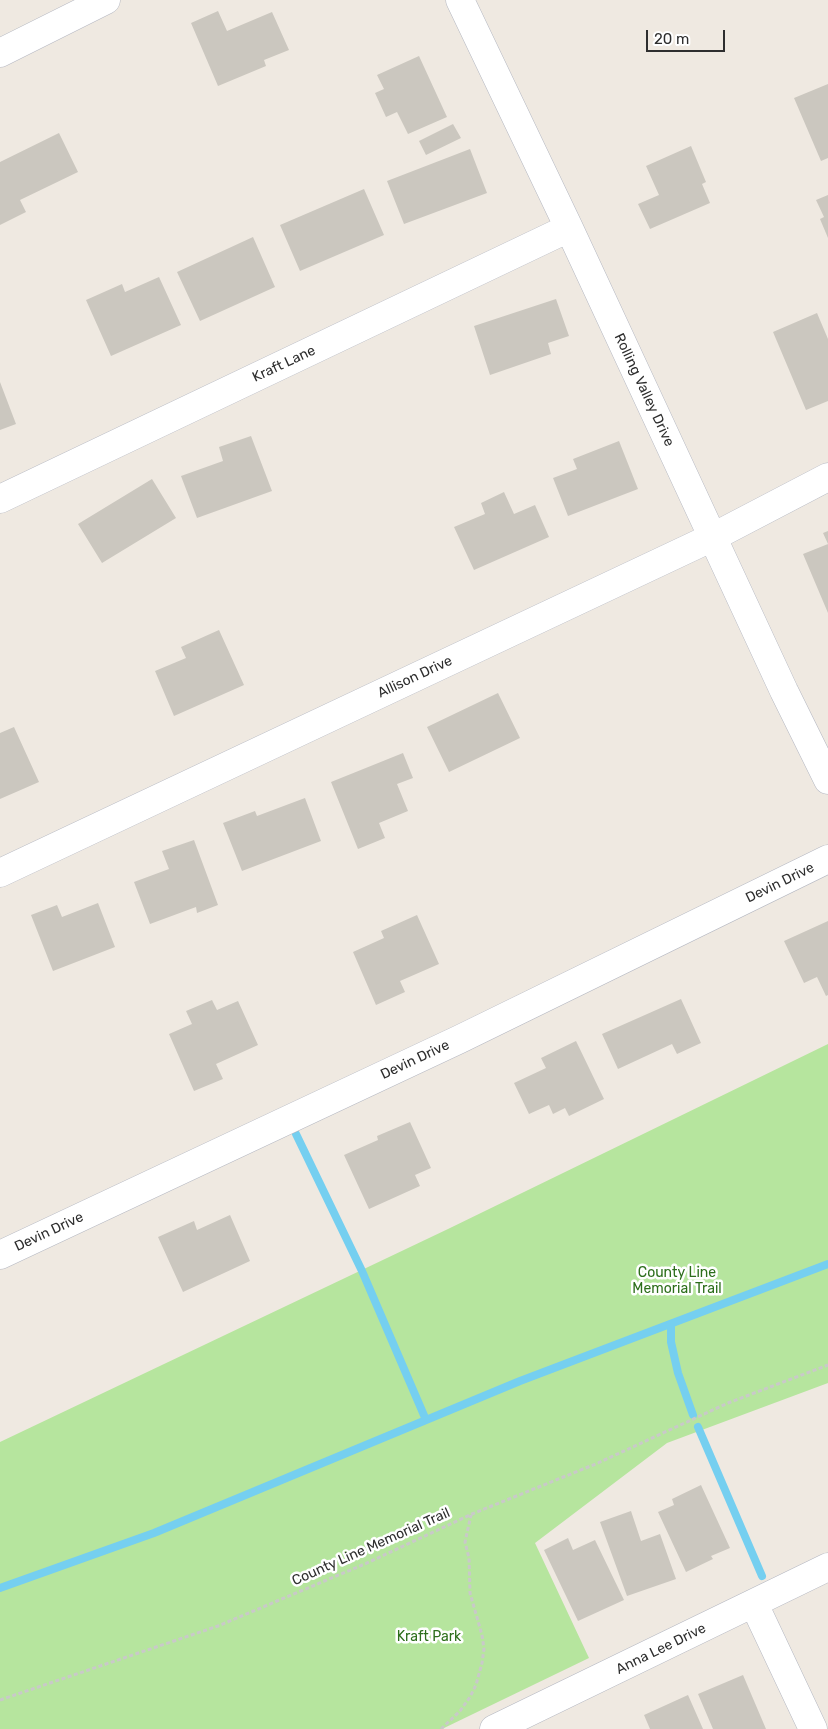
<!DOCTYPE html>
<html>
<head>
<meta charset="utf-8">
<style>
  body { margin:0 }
  #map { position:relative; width:828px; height:1729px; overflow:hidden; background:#efe9e1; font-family:Rubik,sans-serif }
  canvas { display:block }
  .scale { position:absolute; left:646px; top:30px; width:79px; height:22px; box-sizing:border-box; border:2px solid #2e2e2e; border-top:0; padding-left:6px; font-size:15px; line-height:18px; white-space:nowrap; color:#2e2e2e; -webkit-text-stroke:4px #fff; paint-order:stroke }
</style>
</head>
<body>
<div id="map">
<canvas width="828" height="1729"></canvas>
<div class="scale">20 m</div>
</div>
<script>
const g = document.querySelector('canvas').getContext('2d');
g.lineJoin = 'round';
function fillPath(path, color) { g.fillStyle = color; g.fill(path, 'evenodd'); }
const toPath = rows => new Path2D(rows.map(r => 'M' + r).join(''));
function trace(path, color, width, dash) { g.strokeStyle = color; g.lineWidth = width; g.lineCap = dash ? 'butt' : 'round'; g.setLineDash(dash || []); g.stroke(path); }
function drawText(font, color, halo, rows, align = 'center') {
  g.font = font + ' Rubik,sans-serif'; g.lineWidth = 5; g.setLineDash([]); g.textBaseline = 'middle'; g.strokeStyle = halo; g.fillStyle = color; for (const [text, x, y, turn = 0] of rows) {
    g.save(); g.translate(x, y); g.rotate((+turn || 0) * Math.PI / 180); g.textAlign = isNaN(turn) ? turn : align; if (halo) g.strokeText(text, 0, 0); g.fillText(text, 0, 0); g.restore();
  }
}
fillPath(toPath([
  [828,1044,828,1383,667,1443,535,1543,589,1658,442,1729,0,1729,0,1442,448,1229]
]), '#b6e59e');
trace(toPath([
  [296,1134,362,1271,426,1420],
  [671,1324,671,1342,678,1373,693,1415],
  [698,1427,762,1576],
  [0,1588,154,1533,520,1381,828,1264]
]), '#75cff0', 8);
fillPath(toPath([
  [218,11,227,31,272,12,289,50,264,60,266,66,218,86,191,23],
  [419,56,447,117,408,134,397,112,386,117,375,93,384,89,377,75],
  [828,84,828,158,821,161,794,98],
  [453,124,461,138,426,155,419,141],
  [59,133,78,172,20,200,26,212,0,225,0,162],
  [691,146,706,182,702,184,710,203,650,229,638,204,659,195,646,166],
  [470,149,487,193,404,224,387,181],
  [364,189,384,235,300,271,280,225],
  [828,195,828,238,820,219,824,217,816,200],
  [253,237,275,287,200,321,177,272],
  [159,277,181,325,111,356,86,300,122,284,125,292],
  [556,299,569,336,548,343,551,354,490,375,474,326],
  [817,313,828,339,828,401,806,410,773,332],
  [0,382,16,424,0,430],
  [251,436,272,491,197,518,181,476,223,461,219,447],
  [619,441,638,489,568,516,553,478,577,469,573,459],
  [152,479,176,518,102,563,78,524],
  [504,492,514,514,535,505,549,537,474,570,454,527,485,514,481,503],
  [828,531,828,613,803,554,828,544,823,533],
  [219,630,244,685,174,716,155,671,186,658,181,647],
  [498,693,520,738,449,772,427,727],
  [14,727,39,782,0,799,0,733],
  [403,753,413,778,397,784,408,811,379,823,385,838,358,849,331,782],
  [305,798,321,841,242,871,223,823,255,811,257,816],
  [194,840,218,905,197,913,196,907,150,924,134,882,169,869,162,851],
  [98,903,115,947,53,971,31,915,57,905,62,917],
  [417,915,439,964,400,981,405,992,376,1005,353,952,384,938,381,931],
  [828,921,828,995,826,996,817,977,804,983,784,941],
  [681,999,701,1043,677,1054,672,1044,618,1069,602,1034],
  [212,1000,217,1010,238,1001,258,1045,216,1064,223,1079,194,1091,169,1034,192,1024,186,1011],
  [576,1041,604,1099,569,1116,565,1108,553,1114,549,1105,529,1114,514,1083,546,1068,541,1058],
  [410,1122,431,1168,415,1175,420,1186,369,1209,344,1155,378,1140,377,1136],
  [230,1215,250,1261,183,1292,158,1237,194,1221,197,1230],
  [701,1485,730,1548,711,1556,713,1559,686,1572,658,1512,674,1505,672,1499],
  [631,1511,641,1541,660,1534,676,1579,627,1596,600,1522],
  [568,1538,573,1550,595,1540,624,1600,578,1621,544,1550],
  [743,1675,766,1729,713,1729,698,1694],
  [688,1695,703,1729,650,1729,644,1715]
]), '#cbc7bf');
const minor = toPath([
  [460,0,569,228,784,691,828,780],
  [0,53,106,0],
  [0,499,569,228],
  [0,873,713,537,828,477],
  [0,1255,460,1039,828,859],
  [754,1604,813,1729],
  [494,1729,828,1567]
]);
trace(minor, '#b4b7c1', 29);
trace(toPath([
  [0,1700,218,1626,367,1563,472,1514,598,1463,728,1403,828,1365],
  [441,1729,460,1711,470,1697,476,1685,482,1663,484,1649,482,1635,470,1593,469,1558,465,1542,471,1515]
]), '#c9c9c9', 3, [4, 2.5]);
trace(minor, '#fff', 28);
drawText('14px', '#2e2e2e', '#fff', [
  ["Kraft Lane",284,364,-25],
  ["Rolling Valley Drive",644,390,65],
  ["Allison Drive",415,677,-25],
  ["Devin Drive",780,883,-26],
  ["Devin Drive",415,1060,-25],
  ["Devin Drive",49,1232,-25],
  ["County Line Memorial Trail",371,1547,-24],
  ["Anna Lee Drive",661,1649,-26]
]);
drawText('14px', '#2c6e1b', '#fff', [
  ["County Line",677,1273],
  ["Memorial Trail",677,1289],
  ["Kraft Park",429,1637]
]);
</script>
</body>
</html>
